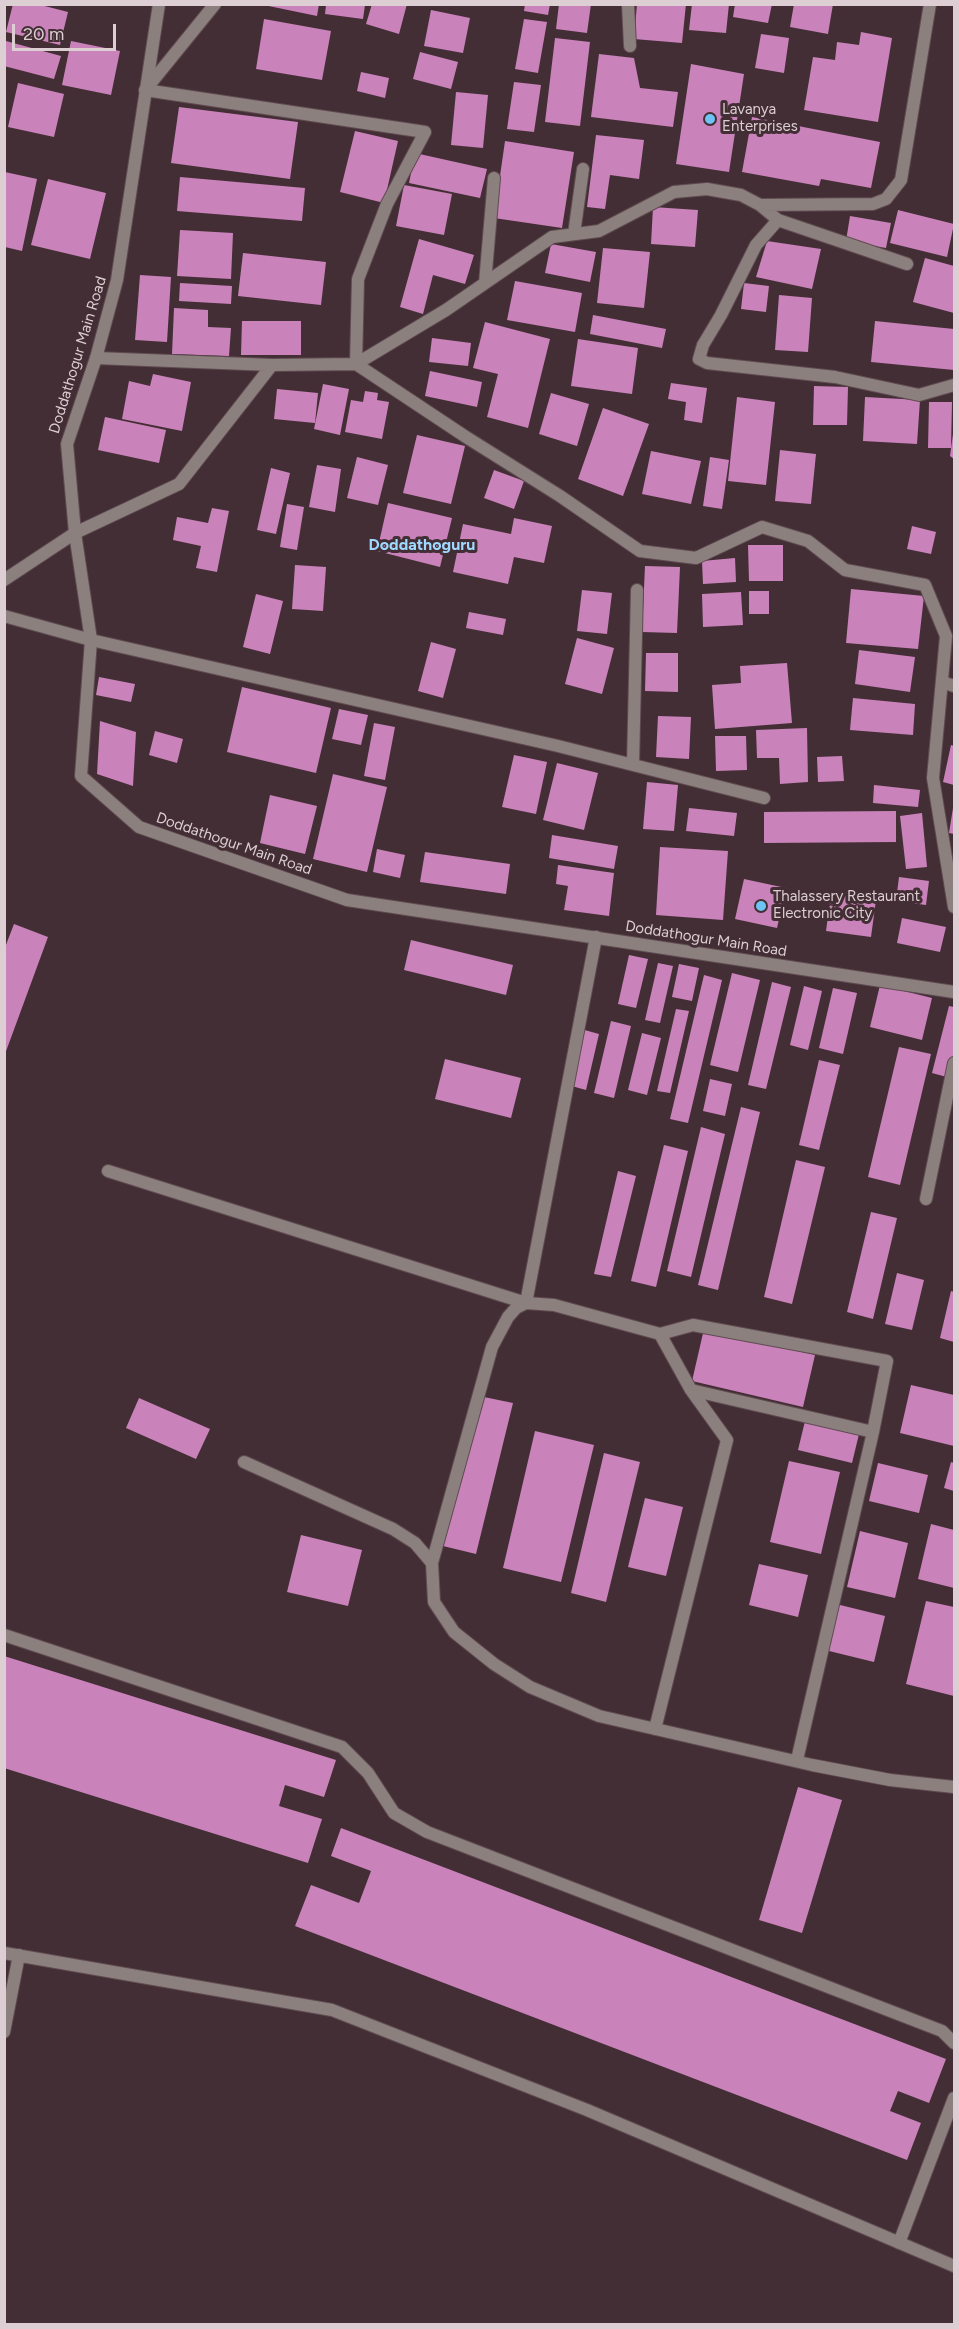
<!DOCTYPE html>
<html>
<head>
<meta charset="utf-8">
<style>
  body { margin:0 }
  #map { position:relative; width:959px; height:2329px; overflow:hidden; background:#442e35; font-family:Figtree,sans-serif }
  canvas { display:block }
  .frame { position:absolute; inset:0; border:6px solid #dcced2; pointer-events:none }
  .scale { position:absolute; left:12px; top:24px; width:104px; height:27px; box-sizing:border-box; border:3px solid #dcced2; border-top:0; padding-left:8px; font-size:18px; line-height:21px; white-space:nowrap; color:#dcced2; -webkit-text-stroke:4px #442e35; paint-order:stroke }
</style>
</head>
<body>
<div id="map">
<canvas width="959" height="2329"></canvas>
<div class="frame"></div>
<div class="scale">20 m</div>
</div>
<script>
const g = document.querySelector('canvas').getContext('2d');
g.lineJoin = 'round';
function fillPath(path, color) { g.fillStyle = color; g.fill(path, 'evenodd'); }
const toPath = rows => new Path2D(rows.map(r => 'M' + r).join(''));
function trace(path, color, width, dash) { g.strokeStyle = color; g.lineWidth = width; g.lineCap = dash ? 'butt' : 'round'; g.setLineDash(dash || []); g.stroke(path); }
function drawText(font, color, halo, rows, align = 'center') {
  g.font = font + ' Figtree,sans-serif'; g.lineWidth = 6; g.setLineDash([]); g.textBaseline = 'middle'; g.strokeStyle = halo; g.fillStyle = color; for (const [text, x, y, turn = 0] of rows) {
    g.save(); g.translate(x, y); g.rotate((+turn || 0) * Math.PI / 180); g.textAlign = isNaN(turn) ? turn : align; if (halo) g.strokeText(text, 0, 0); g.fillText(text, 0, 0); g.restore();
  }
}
fillPath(toPath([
  [13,4,37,4,68,12,60,45,6,32],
  [259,4,319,4,317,16],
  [372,4,407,4,399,34,366,24],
  [525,4,550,4,548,15,524,11],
  [559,4,591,4,587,33,556,29],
  [637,4,686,4,682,43,634,39],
  [692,4,729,4,726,33,689,30],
  [735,4,772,4,768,23,733,17],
  [794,4,833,4,828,34,790,27],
  [326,5,365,5,363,19,325,14],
  [431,10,470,18,463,53,424,46],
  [264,19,331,31,322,80,256,69],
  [524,19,547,22,538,73,515,69],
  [861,32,892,38,878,122,804,110,813,57,835,60,837,42,859,45],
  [761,34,789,38,784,73,755,68],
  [555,38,590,42,580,126,545,122],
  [6,41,61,56,54,79,4,66],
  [71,41,120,51,111,95,62,85],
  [420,52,458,62,451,89,413,79],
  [599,54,634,58,640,88,678,92,673,127,591,117],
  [691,64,744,74,729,172,676,164],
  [361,72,389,78,385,98,357,91],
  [514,82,541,85,534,132,507,129],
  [18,83,64,94,54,137,8,127],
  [456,92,488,95,483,148,451,145],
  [179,107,298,122,290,179,171,163],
  [752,117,880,142,871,188,821,179,819,186,742,172],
  [355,131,398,141,384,203,340,192],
  [596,135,644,140,639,179,610,175,605,209,587,207],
  [505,141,574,152,562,228,494,218],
  [415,153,487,169,480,198,409,183],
  [5,172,37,179,22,251,5,247],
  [180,177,305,188,302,221,177,211],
  [48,179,106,193,90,259,31,245],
  [404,185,452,194,444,235,396,226],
  [653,207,698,210,695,247,651,244],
  [898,210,954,224,947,257,890,243],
  [850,216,891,223,886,248,846,241],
  [180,230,233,233,231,279,177,276],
  [419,239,474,255,465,284,433,275,423,314,400,307],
  [767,241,821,249,812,289,756,277],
  [551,244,596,252,590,282,545,273],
  [603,248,650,252,644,308,597,303],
  [243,253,326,262,321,305,238,296],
  [925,258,954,266,954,313,913,302],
  [140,275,171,277,167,342,135,340],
  [515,281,582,293,575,332,507,320],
  [180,283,232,286,231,304,179,301],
  [744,283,769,286,766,312,741,309],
  [779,295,812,298,808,352,775,350],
  [174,308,208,310,208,327,231,328,229,356,172,354],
  [593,315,666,329,662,348,590,334],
  [242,321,301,321,301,355,241,355],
  [875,321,954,329,954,370,871,362],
  [485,322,550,339,528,428,487,417,498,374,473,368],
  [432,338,471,343,468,366,429,362],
  [578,339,638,348,632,394,571,386],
  [430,371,482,382,477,407,425,396],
  [153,374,191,382,182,431,122,419,129,381,150,386],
  [671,383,707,388,702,423,684,420,686,402,668,399],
  [323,384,349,389,340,435,314,429],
  [814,386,848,387,847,425,813,425],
  [277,389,318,393,315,423,274,419],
  [365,391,378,393,377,400,389,402,382,439,345,432,351,400,363,402],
  [551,393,589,404,577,446,539,434],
  [737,397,775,402,766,485,728,481],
  [865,397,920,400,917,444,863,441],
  [929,402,952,402,951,448,928,448],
  [603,408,649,424,623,496,578,479],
  [105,417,166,430,159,463,98,450],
  [953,434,954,434,954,459,950,456],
  [417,435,465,446,451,504,403,493],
  [780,450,816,454,811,504,775,501],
  [651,451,701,461,691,504,642,494],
  [357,457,388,465,378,505,347,498],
  [710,457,729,460,722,509,703,506],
  [317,465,341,469,335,512,309,507],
  [271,468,290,473,276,534,257,530],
  [494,470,524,481,514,509,484,498],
  [388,503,452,518,440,567,377,551],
  [287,504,304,507,297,550,280,547],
  [212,508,229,511,217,572,196,568,201,546,173,540,177,517,208,523],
  [514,518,552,526,544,563,514,557,508,584,453,572,463,524,511,534],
  [912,526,936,532,931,554,907,549],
  [748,545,783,545,783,581,749,581],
  [735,558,736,582,703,584,702,561],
  [295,565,326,567,323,611,292,609],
  [645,566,680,567,677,633,642,632],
  [851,589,924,596,918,649,846,643],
  [582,590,612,593,607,634,577,631],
  [749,591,769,591,769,614,749,614],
  [741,592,743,625,703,627,702,594],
  [256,594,283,601,270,654,243,647],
  [469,612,506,619,503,635,466,628],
  [577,638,614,648,602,694,565,684],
  [431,642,456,649,443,698,418,691],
  [859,650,915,657,910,692,855,684],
  [646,653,678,653,678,692,645,691],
  [787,663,792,723,715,729,712,685,741,683,740,666],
  [99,677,135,684,131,702,96,695],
  [242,687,331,708,316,773,227,752],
  [853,698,915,704,913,735,850,730],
  [339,709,368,715,361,745,332,739],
  [658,716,691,717,689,759,656,757],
  [100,721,136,732,133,786,97,774],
  [374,723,395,727,385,780,364,776],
  [807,728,808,782,780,784,779,758,757,758,756,730],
  [155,731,183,739,177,763,149,755],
  [715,736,746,736,747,770,716,771],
  [951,745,954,746,954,785,943,782],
  [514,755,547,762,536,814,502,807],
  [842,756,844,781,818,782,817,757],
  [557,763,598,773,584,830,543,820],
  [333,774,387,787,367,872,313,859],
  [647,782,678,785,674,831,643,829],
  [874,785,920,790,918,807,873,803],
  [270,795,317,806,305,854,260,843],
  [689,808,737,813,734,836,686,831],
  [953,808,954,809,954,834,949,833],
  [896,811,896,842,764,843,764,812],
  [922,813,927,867,906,869,900,816],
  [552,835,618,846,614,869,549,858],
  [660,847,728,851,723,920,656,915],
  [377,849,405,855,400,878,373,872],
  [425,852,510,864,506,894,420,882],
  [558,865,614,873,609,916,564,910,568,886,556,884],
  [899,877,929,881,926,905,896,901],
  [744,879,786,888,777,928,735,919],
  [831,894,876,900,871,937,826,931],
  [902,918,946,927,940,952,897,943],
  [14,924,48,937,5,1054,4,950],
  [411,940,513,965,506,995,404,970],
  [629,955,648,959,636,1008,618,1004],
  [658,963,673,966,660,1023,645,1020],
  [679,964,699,968,692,1001,672,997],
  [732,973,760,980,738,1072,710,1065],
  [704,975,722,980,688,1123,670,1119],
  [772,982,791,987,766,1089,748,1085],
  [880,985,932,998,922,1040,870,1027],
  [804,986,822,991,808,1050,790,1045],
  [833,988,857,993,843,1054,819,1048],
  [949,1006,954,1007,954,1079,932,1073],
  [676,1009,689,1011,670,1093,657,1091],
  [611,1021,631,1026,614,1098,594,1093],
  [581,1029,599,1034,586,1090,568,1085],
  [642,1033,661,1038,647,1095,628,1090],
  [899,1047,931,1054,900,1185,868,1177],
  [445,1059,521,1078,511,1118,435,1099],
  [819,1060,840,1065,819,1150,799,1145],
  [710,1079,732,1084,725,1116,703,1111],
  [741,1107,760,1112,718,1290,698,1285],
  [701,1127,725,1134,691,1277,667,1271],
  [664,1145,688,1151,656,1287,631,1281],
  [796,1160,825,1167,792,1304,764,1297],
  [618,1171,636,1176,611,1277,594,1274],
  [871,1212,897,1218,873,1319,847,1312],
  [897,1273,924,1280,912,1330,885,1324],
  [951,1291,954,1292,954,1342,940,1338],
  [704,1329,815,1355,803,1407,692,1381],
  [911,1385,954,1395,954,1446,900,1433],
  [479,1396,513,1403,476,1554,443,1546],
  [139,1398,210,1429,196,1459,126,1428],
  [805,1421,859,1434,852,1463,798,1450],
  [535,1431,594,1445,561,1582,503,1568],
  [604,1453,640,1462,606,1602,571,1593],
  [789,1461,840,1472,821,1554,770,1542],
  [951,1462,954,1463,954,1491,944,1488],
  [878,1463,928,1475,919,1513,869,1501],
  [645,1498,683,1507,666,1576,628,1567],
  [931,1524,954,1530,954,1588,918,1579],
  [860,1531,908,1543,895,1598,847,1587],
  [301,1535,362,1550,348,1606,287,1592],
  [759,1564,808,1575,798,1617,749,1605],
  [926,1601,954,1607,954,1696,906,1684],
  [836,1604,885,1616,874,1662,825,1650],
  [4,1656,336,1760,324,1797,285,1785,279,1806,322,1819,308,1863,4,1768],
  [798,1787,842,1800,802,1933,759,1920],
  [341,1828,946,2059,929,2103,898,2091,890,2111,921,2123,907,2160,295,1926,311,1885,359,1903,371,1871,331,1856]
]), '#c983ba');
const service = toPath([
  [108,1171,526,1303,596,937],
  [691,1390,873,1432,797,1760],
  [873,1432,887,1361,693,1325,660,1334,554,1305,526,1303,516,1308,508,1317,492,1347,432,1563,434,1602,454,1632,494,1664,530,1687,599,1716,812,1765,890,1780,954,1787],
  [244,1462,393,1529,415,1543,432,1563],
  [655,1729,727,1440,691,1390,660,1334]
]);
const pedestrian = toPath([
  [926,1199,954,1063]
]);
const minor = toPath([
  [628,4,630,46],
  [145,90,425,132,387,204,358,279,356,364,466,437,560,496,640,551,696,558,762,527,808,541,845,570,925,585,946,636,933,778,954,907],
  [760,205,873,204,886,199,901,180,930,4],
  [778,220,756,245,721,315,703,345,699,359,707,363,835,377,919,395,954,385],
  [574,234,583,169],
  [485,283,494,178],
  [96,358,272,365,356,364,446,310,552,237,599,231,674,192,707,189,741,195,760,205,778,220,907,264],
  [4,580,75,533,179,484,272,365],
  [4,616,91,640,558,746,764,798],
  [942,682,954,686],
  [633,765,637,590],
  [4,1635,342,1747,368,1773,394,1813,427,1832,942,2031,954,2043],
  [4,1953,332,2010,587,2110,954,2266],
  [4,2032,19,1955],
  [899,2243,954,2098]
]);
const tertiary = toPath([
  [159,4,117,280,96,358,67,444,75,533,91,640,81,776,139,827,347,900,954,992],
  [146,89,215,4]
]);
trace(service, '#5f4b51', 14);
trace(pedestrian, '#5f4b51', 14);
trace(minor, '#5f4b51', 14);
trace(tertiary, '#5f4b51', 14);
trace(service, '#8c807f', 12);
trace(pedestrian, '#8c807f', 12);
trace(minor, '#8c807f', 12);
trace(tertiary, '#8c807f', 12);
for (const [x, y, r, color] of [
  [710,119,6,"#6fc2f4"],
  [761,906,6,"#6fc2f4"]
]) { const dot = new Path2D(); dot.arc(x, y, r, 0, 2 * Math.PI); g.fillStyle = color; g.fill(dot); trace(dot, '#442e35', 2); }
drawText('15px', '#dcced2', '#442e35', [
  ["Lavanya",722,110],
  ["Enterprises",722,127],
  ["Thalassery Restaurant",773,897],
  ["Electronic City",773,914]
], 'left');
drawText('15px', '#dcced2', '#442e35', [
  ["Doddathogur Main Road",78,355,-73],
  ["Doddathogur Main Road",234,844,19],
  ["Doddathogur Main Road",706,939,9]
]);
drawText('bold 16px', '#9ed9ff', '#442e35', [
  ["Doddathoguru",422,545]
]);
</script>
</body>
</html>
